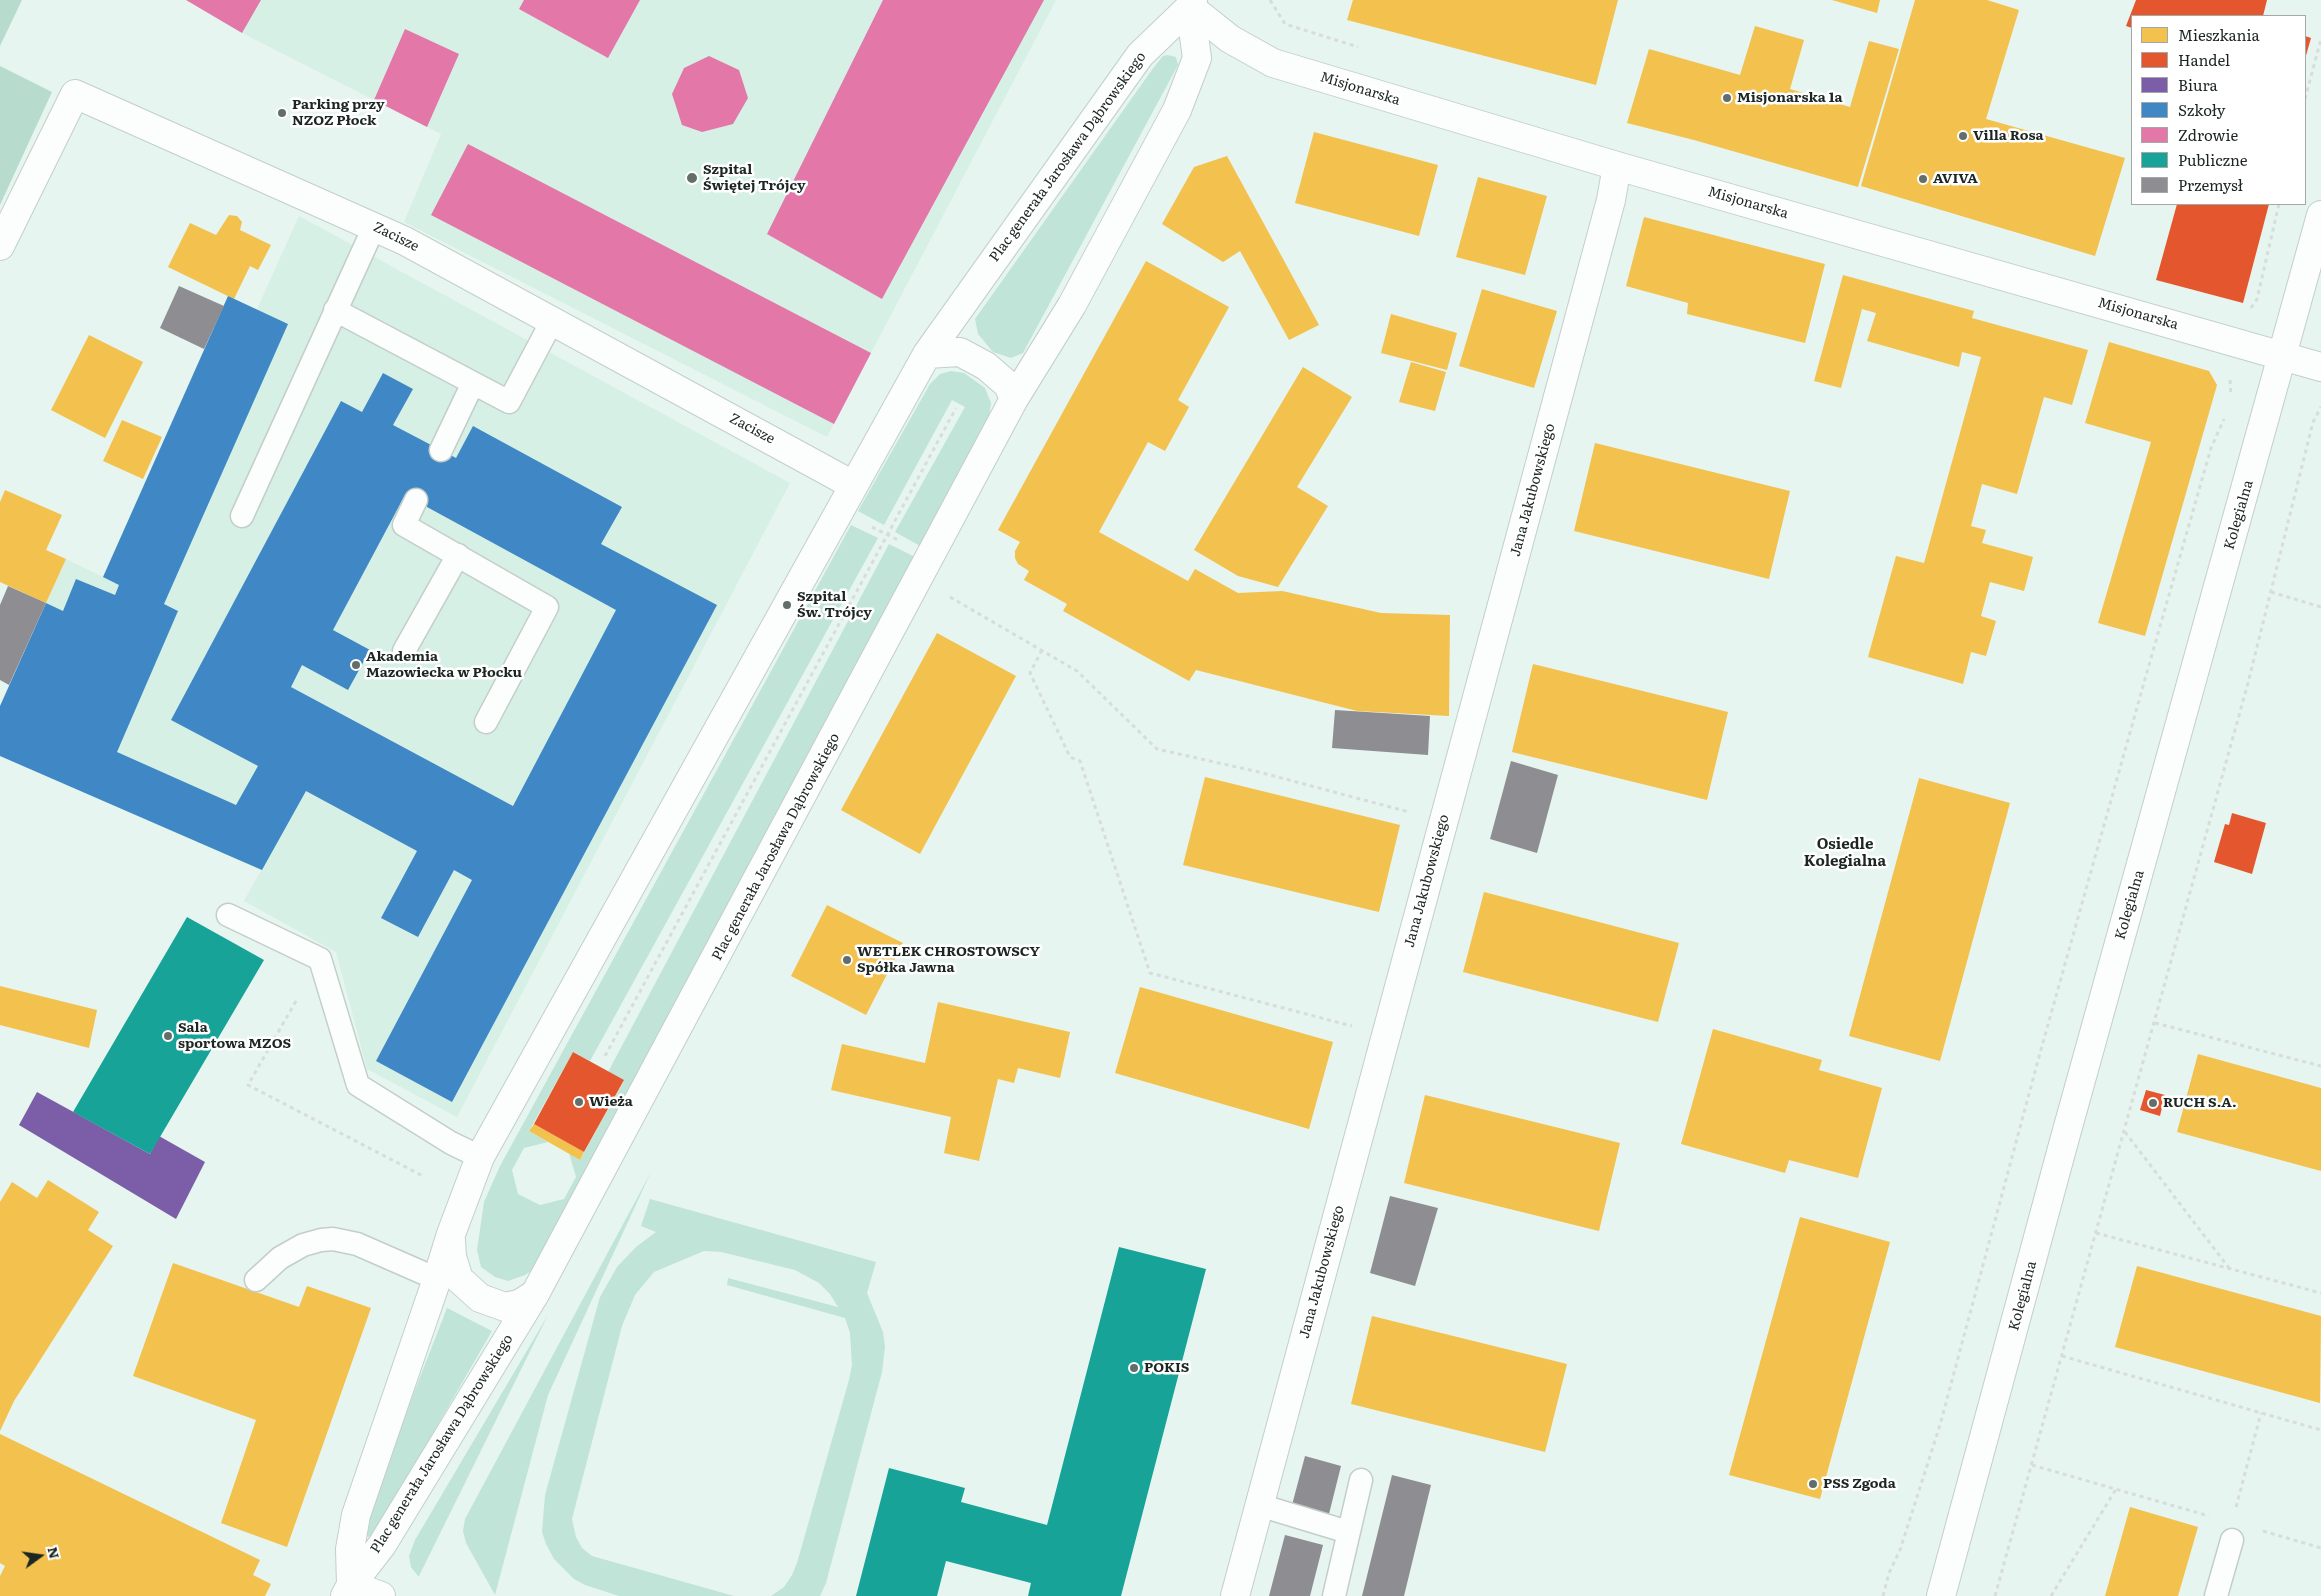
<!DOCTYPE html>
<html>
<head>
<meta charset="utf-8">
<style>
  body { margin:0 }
  #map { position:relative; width:2321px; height:1596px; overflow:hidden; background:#e6f5ef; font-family:Literata,serif }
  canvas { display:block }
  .legend { position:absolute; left:2131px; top:15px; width:175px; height:190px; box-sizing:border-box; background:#fff; border:1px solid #a4a8a7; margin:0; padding:6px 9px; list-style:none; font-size:15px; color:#1c2622 }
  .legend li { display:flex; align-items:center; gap:10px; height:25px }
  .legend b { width:25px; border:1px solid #a4a8a7 }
  .north { position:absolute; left:15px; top:1531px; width:50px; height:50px; -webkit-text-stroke:4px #fff; paint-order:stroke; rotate:76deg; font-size:14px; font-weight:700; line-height:20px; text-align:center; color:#1c2622 }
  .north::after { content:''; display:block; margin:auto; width:18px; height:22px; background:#1c2622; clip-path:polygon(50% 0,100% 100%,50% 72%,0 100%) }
</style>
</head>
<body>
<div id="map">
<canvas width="2321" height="1596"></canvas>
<ul class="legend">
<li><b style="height:14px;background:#f2c14e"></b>Mieszkania</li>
<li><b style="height:14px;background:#e4572e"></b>Handel</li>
<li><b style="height:14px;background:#7b5ea7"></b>Biura</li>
<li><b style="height:14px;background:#3f88c5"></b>Szkoły</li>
<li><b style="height:14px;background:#e377a8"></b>Zdrowie</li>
<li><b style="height:14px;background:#17a398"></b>Publiczne</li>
<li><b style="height:14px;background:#8d8d92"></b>Przemysł</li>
</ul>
<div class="north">N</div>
</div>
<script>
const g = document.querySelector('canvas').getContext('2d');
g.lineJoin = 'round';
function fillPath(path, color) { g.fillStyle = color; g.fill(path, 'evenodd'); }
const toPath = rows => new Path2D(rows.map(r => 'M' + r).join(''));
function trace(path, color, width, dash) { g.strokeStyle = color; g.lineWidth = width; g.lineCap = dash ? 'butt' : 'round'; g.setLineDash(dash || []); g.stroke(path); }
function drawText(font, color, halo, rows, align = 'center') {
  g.font = font + ' Literata,serif'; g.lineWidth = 5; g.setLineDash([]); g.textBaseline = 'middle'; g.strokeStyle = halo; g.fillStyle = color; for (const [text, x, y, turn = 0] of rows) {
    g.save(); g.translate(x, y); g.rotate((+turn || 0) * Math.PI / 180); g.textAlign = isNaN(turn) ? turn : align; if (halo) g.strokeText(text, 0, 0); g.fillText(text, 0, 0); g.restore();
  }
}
fillPath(toPath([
  [186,0,1056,0,827,437,404,222,441,134,242,33],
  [299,216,790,483,457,1117,367,1069,336,952,244,901,261,870,0,756,0,706,66,559,103,577,224,306,257,309]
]), '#d6f0e6');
fillPath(toPath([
  [1168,55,1176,57,1178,65,1023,353,1011,358,993,352,978,334,975,319,1154,67,1163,56],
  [951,371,964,373,985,388,991,403,989,417,922,547,895,532,965,407,952,400,884,525,858,511,930,384,940,374],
  [851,525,878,538,590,1061,573,1052,529,1131,548,1142,524,1148,512,1170,518,1194,540,1205,564,1199,576,1177,569,1153,580,1160,624,1081,608,1072,889,544,917,558,535,1268,525,1275,508,1281,495,1277,481,1267,477,1250,484,1202,500,1166],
  [651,1172,548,1395,495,1595,466,1543,463,1531,465,1519],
  [650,1199,876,1262,867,1293,883,1332,885,1347,882,1372,826,1583,820,1596,771,1596,784,1587,792,1575,797,1563,849,1380,852,1365,850,1333,845,1318,727,1285,728,1278,838,1307,830,1294,819,1283,795,1270,721,1252,704,1251,654,1272,635,1295,622,1326,572,1519,576,1537,582,1548,592,1556,734,1596,619,1596,585,1585,574,1579,554,1559,546,1544,542,1532,545,1495,600,1297,617,1267,636,1247,656,1232,641,1226],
  [447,1308,492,1331,407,1478,373,1535,369,1537,366,1535,365,1528,385,1467],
  [548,1315,419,1576,418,1576,411,1567,409,1556,415,1540]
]), '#c0e4d7');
fillPath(toPath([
  [0,0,22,0,0,46],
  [0,66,52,92,0,205]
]), '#b7dcce');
fillPath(toPath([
  [1353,0,1618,0,1596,85,1347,20],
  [1832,0,1880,0,1877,13],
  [1915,0,1987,0,2019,10,1986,119,2125,158,2095,256,1861,186],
  [1755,26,1804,40,1790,89,1850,107,1869,41,1899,49,1858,187,1694,140,1627,123,1649,49,1740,75],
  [1314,132,1438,165,1419,236,1295,203],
  [1227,156,1319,325,1289,340,1240,251,1223,262,1162,224,1194,167],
  [1478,177,1547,196,1525,275,1456,257],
  [229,215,237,216,242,222,240,230,271,245,258,270,250,266,234,299,168,267,190,223,216,235],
  [1644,217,1825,264,1805,343,1687,314,1688,303,1626,286],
  [1146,261,1229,307,1178,400,1189,407,1165,451,1148,442,1099,532,1188,581,1195,569,1238,593,1282,591,1381,613,1450,615,1449,716,1357,711,1196,670,1189,681,1063,611,1067,604,1024,580,1029,571,1018,564,1015,558,1015,551,1020,542,998,530],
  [1843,275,1974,311,1972,318,2088,350,2072,405,2044,397,2017,494,1982,484,1971,526,1986,530,1982,543,2033,557,2024,591,1990,582,1981,616,1996,621,1986,656,1971,652,1963,684,1868,657,1896,556,1924,563,1981,357,1962,352,1959,367,1867,341,1876,313,1862,309,1841,388,1814,381],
  [1482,289,1557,311,1534,388,1459,366],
  [1391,314,1457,333,1447,370,1381,353],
  [89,335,143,362,105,438,51,410],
  [2109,342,2209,371,2217,385,2145,636,2098,623,2151,442,2085,423],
  [1411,362,1446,372,1435,411,1399,402],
  [1303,367,1352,397,1297,487,1328,506,1278,587,1238,576,1194,550],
  [122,420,162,437,143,479,103,461],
  [1595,443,1790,491,1769,579,1574,531],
  [5,490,62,515,46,550,66,559,46,603,0,582,0,502],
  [937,633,1016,676,920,854,841,810],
  [1533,664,1728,712,1707,800,1512,752],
  [1205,777,1400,825,1379,912,1183,865],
  [1919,778,2010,803,1940,1061,1849,1036],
  [1484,892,1679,943,1658,1022,1463,972],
  [827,905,903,943,866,1015,791,976],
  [0,986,97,1010,89,1048,0,1025],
  [1140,987,1333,1042,1309,1129,1115,1073],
  [938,1002,1070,1032,1060,1078,1018,1068,1014,1083,998,1079,979,1161,944,1153,951,1117,831,1090,842,1044,925,1063],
  [1713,1029,1822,1060,1819,1070,1882,1088,1858,1178,1789,1160,1785,1173,1681,1144],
  [2198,1054,2321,1088,2321,1171,2177,1132],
  [1425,1095,1620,1143,1599,1231,1404,1183],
  [534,1124,584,1152,580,1160,529,1131],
  [48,1180,99,1212,88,1230,113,1246,14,1401,0,1431,0,1202,12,1182,37,1198],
  [1800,1217,1890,1242,1820,1499,1729,1475],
  [173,1263,299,1307,307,1286,371,1308,287,1547,221,1523,256,1420,133,1376],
  [2137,1266,2321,1316,2320,1403,2115,1347],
  [1372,1316,1567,1364,1545,1452,1351,1404],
  [0,1434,260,1560,253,1575,271,1584,265,1596,0,1596,0,1576,5,1566,0,1563],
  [2130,1507,2198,1527,2178,1596,2105,1596]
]), '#f2c14e');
fillPath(toPath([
  [2136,0,2267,0,2263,16,2132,16,2132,28,2126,26],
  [2305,36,2311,38,2305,59],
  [2177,204,2269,204,2243,303,2156,280],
  [2232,813,2266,823,2252,874,2214,862,2225,824,2229,825],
  [573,1052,624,1080,584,1152,534,1124],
  [2146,1090,2165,1095,2160,1116,2140,1110]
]), '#e4572e');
fillPath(toPath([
  [37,1092,150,1154,159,1136,205,1162,176,1219,19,1125]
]), '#7b5ea7');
fillPath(toPath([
  [228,296,288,324,164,604,178,611,117,752,236,805,258,766,171,720,341,401,362,412,383,373,413,389,393,425,456,458,473,426,622,507,601,544,717,605,452,1102,376,1061,472,880,454,870,418,937,381,918,417,851,306,791,262,870,0,756,0,706,46,603,63,611,76,579,115,595,119,585,103,577],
  [405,495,616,610,513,806,291,687,302,665,348,690,370,650,333,630]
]), '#3f88c5');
fillPath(toPath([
  [186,0,261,0,242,33],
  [524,0,640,0,608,58,519,9],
  [883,0,1044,0,882,299,767,234],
  [405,29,459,54,427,127,374,100],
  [709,56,739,70,748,98,733,124,702,132,682,125,672,94,684,68],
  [468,144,871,353,834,424,431,215]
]), '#e377a8');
fillPath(toPath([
  [187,917,264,960,150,1154,73,1112],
  [1119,1247,1206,1269,1121,1596,1028,1596,1031,1583,946,1561,937,1596,856,1596,889,1468,965,1488,961,1502,1047,1525]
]), '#17a398');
fillPath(toPath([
  [179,286,224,306,204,349,160,328],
  [8,586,46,603,9,685,0,680,0,605],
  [1335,710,1430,716,1428,755,1332,748],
  [1511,761,1558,775,1537,853,1490,839],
  [1390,1196,1438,1208,1415,1286,1370,1273],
  [1305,1456,1341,1466,1329,1514,1292,1505],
  [1392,1475,1431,1485,1404,1596,1362,1596],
  [1285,1535,1323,1545,1310,1596,1269,1596]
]), '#8d8d92');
const lane = toPath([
  [335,310,509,402,552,321],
  [441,450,473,383],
  [416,500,404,525,547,607,486,722],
  [242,516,374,227],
  [404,651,458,555],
  [228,915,320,959,358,1085,451,1143,480,1157],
  [256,1280,280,1258,303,1245,321,1240,333,1239,357,1244,437,1279],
  [1259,1505,1348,1532],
  [1334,1596,1361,1480],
  [2216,1596,2232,1540]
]);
const street = toPath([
  [1190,7,1230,39,1273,63,1617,166,2321,367],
  [0,246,75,94,405,241,853,485],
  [927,354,960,352,986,366,1008,385,1014,399],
  [451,1240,452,1257,459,1279,480,1298,505,1307,519,1304,535,1294],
  [351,1585,350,1549,356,1515,437,1279,451,1234,480,1157,927,354,1140,55,1190,7],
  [351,1585,381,1596],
  [345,1596,351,1585,382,1545,535,1294,1014,399,1072,305,1177,110,1197,58,1190,7,1193,0],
  [1235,1596,1611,200,1617,166]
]);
const secondary = toPath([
  [1941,1596,2063,1145,2321,215]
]);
trace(lane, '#c3ceca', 25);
trace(street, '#c3ceca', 30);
trace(secondary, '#c3ceca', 30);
trace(toPath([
  [1270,0,1285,24,1358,47],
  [2305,99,2321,39],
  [2251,308,2257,299,2279,204],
  [2230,380,2231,396],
  [872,527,898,540],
  [2271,592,2321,607],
  [950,597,1077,671,1157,749,1259,772,1409,812],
  [1042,650,1030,673,1070,757,1080,761,1150,973,1352,1026],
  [296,1001,248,1085,423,1176],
  [2155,1023,2321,1066],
  [605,1056,956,408],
  [2125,1132,2229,1268],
  [2096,1233,2321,1293],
  [2062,1356,2321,1430],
  [2032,1465,2209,1516],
  [2236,1507,2261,1413],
  [2263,1531,2321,1548],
  [1883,1596,1889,1573,1900,1550,1940,1425,2040,1053,2147,672,2211,448,2224,419],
  [1995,1596,2248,683,2313,422,2321,407],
  [2051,1596,2116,1489]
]), '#d8dcda', 3, [4, 4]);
trace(lane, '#fbfefd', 22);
trace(street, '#fbfefd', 28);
trace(secondary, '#fbfefd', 28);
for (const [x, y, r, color] of [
  [1727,98,5,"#636e6a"],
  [282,113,5,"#636e6a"],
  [1963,136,5,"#636e6a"],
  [692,178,6,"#636e6a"],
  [1923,179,5,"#636e6a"],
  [787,605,5,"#636e6a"],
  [356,665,5,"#636e6a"],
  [847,960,5,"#636e6a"],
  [168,1036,5,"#636e6a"],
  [579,1102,5,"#636e6a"],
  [2153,1103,5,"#636e6a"],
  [1134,1368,5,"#636e6a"],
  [1813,1484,5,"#636e6a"]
]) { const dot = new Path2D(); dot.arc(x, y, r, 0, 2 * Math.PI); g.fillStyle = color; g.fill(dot); trace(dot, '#fff', 2); }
drawText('14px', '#1c2622', '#fff', [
  ["Misjonarska",1360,89,17],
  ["Plac generała Jarosława Dąbrowskiego",1068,157,-54],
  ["Misjonarska",1748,203,16],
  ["Zacisze",396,237,26],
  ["Misjonarska",2138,314,16],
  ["Zacisze",752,429,28],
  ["Jana Jakubowskiego",1533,490,-75],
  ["Kolegialna",2239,515,-74],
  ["Plac generała Jarosława Dąbrowskiego",776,847,-62],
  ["Jana Jakubowskiego",1427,881,-75],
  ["Kolegialna",2130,905,-74],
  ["Jana Jakubowskiego",1322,1272,-75],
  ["Kolegialna",2023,1296,-75],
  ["Plac generała Jarosława Dąbrowskiego",442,1444,-58]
]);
drawText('bold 14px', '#1c2622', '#fff', [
  ["Misjonarska 1a",1737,98],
  ["Parking przy",292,105],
  ["NZOZ Płock",292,121],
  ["Villa Rosa",1973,136],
  ["Szpital",703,170],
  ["Świętej Trójcy",703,186],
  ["AVIVA",1933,179],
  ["Szpital",797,597],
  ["Św. Trójcy",797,613],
  ["Akademia",366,657],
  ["Mazowiecka w Płocku",366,673],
  ["WETLEK CHROSTOWSCY",857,952],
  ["Spółka Jawna",857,968],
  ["Sala",178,1028],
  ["sportowa MZOS",178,1044],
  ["Wieża",589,1102],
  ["RUCH S.A.",2163,1103],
  ["POKIS",1144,1368],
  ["PSS Zgoda",1823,1484]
], 'left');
drawText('bold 15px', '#1c2622', '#fff', [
  ["Osiedle",1845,845],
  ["Kolegialna",1845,862]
]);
</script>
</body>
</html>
